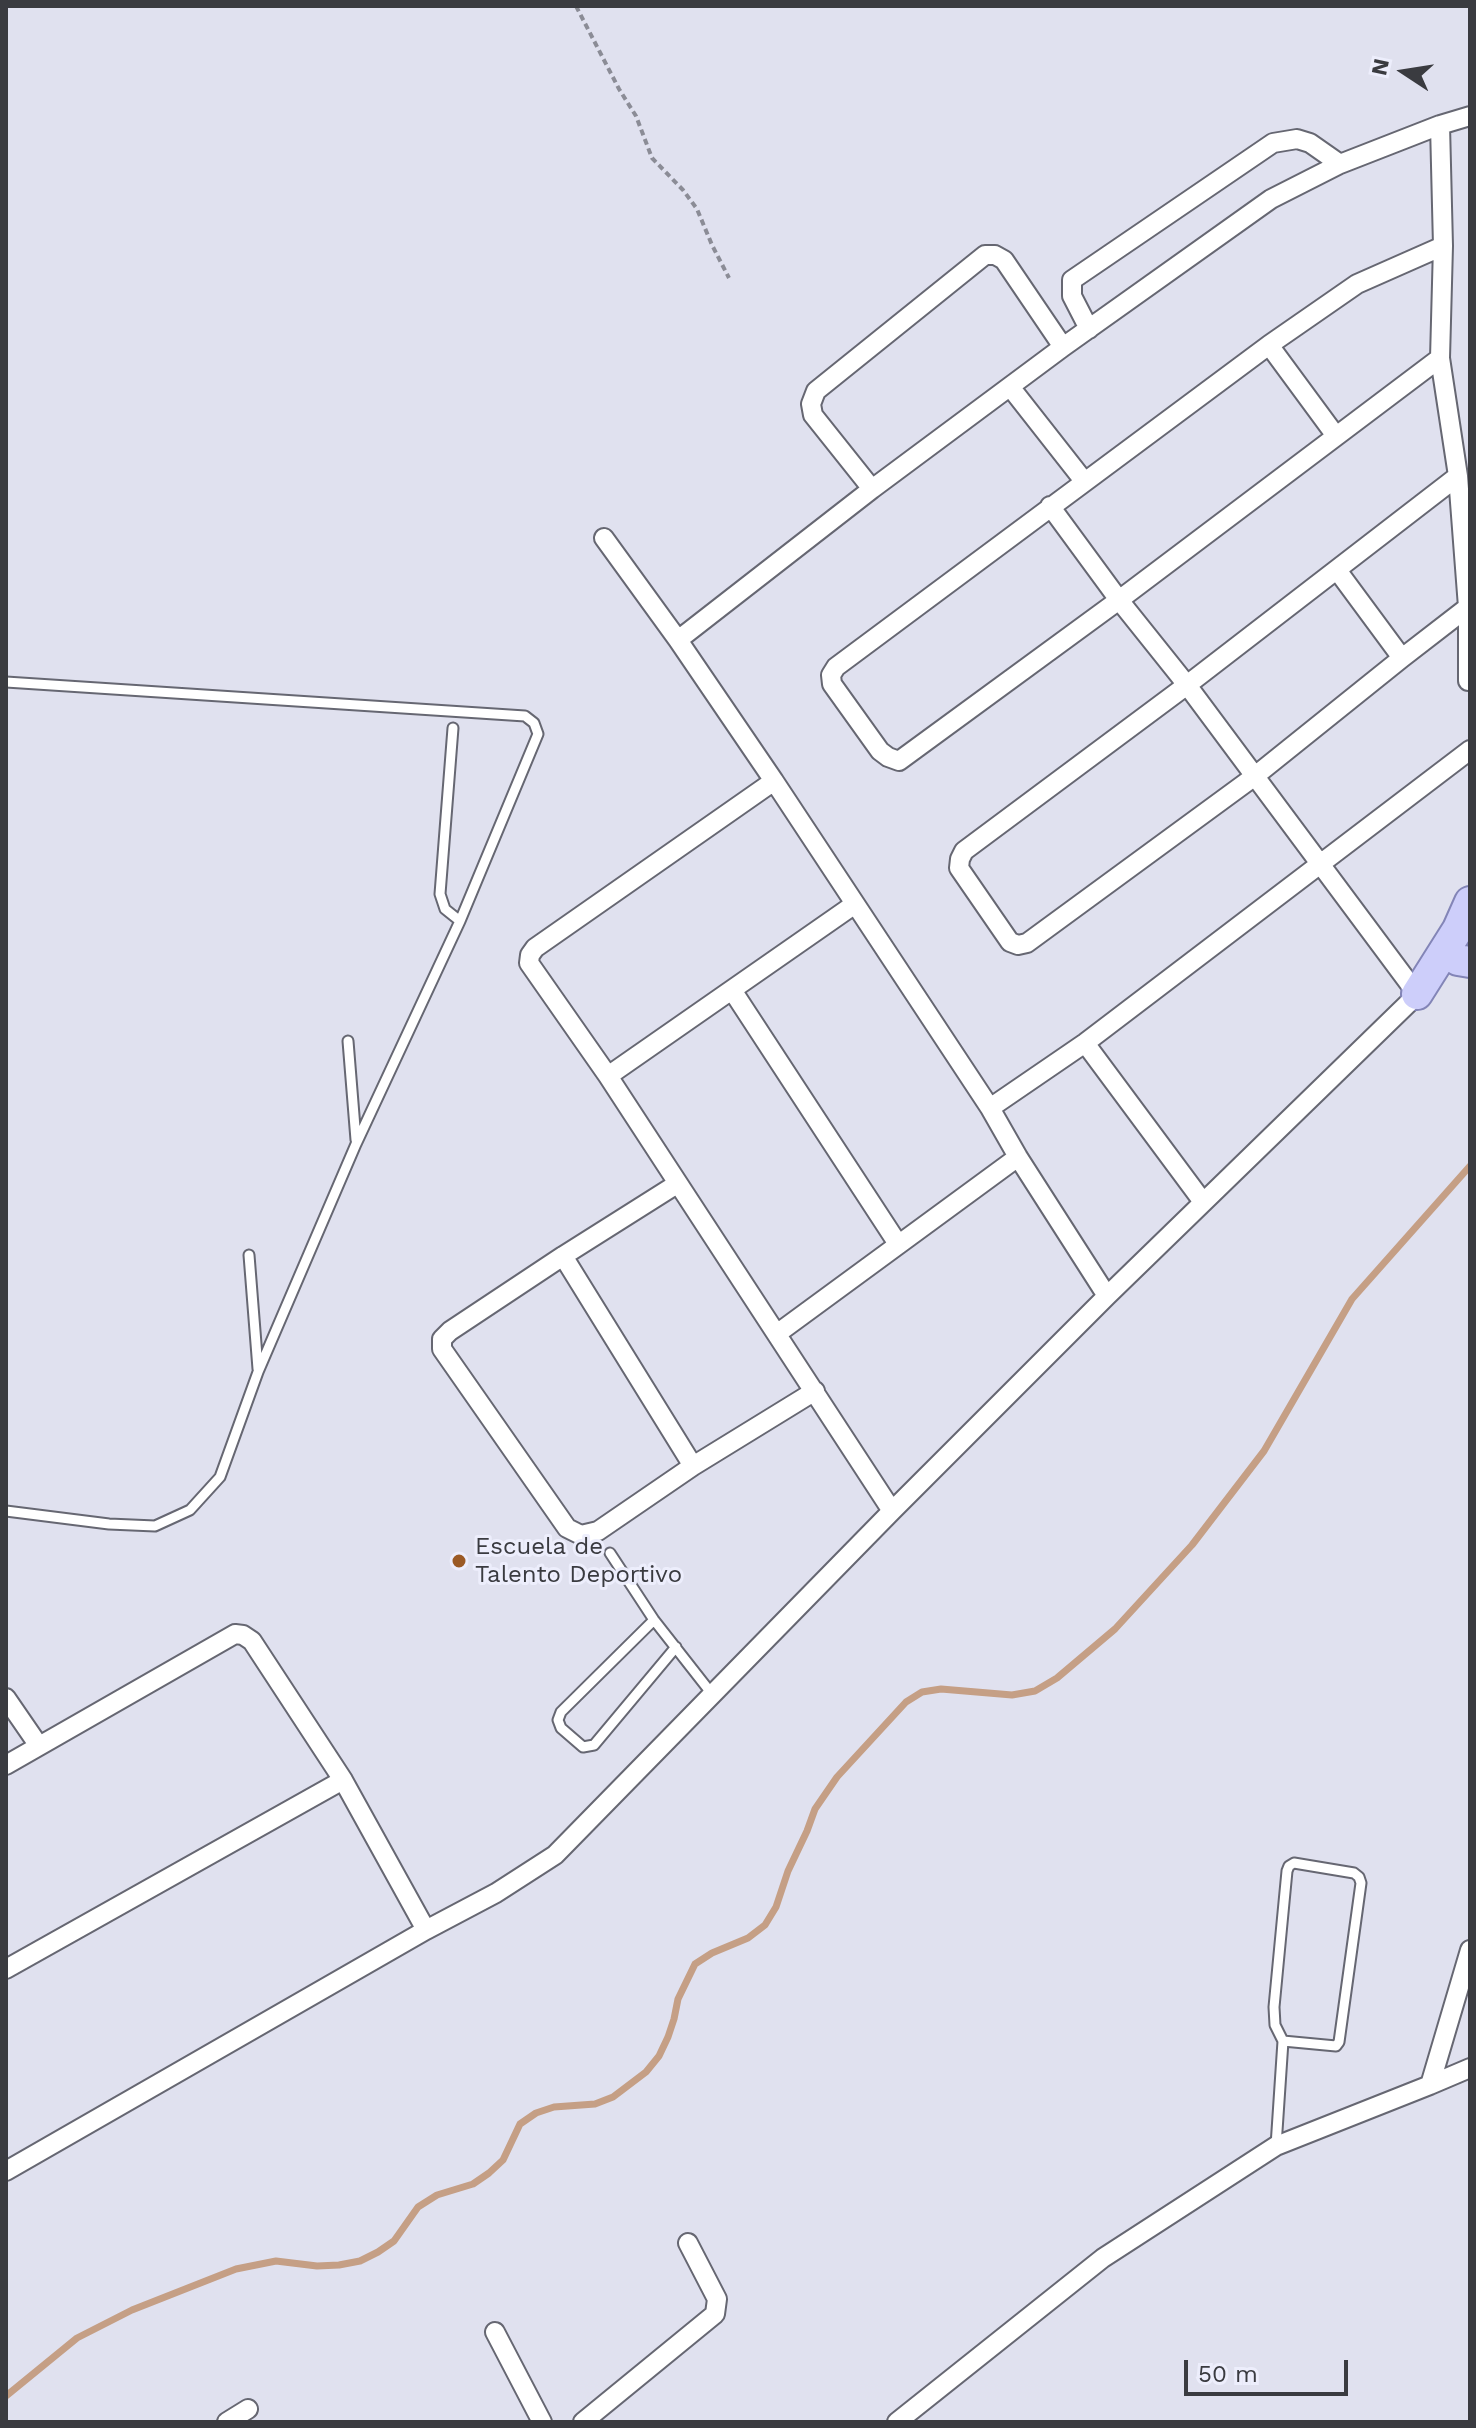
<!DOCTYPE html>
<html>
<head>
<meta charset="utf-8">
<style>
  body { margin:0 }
  #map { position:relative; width:1476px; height:2428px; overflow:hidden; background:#e0e1ef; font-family:"Work Sans",sans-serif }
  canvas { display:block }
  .frame { position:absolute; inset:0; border:8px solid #3a3b40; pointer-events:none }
  .north { position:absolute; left:1364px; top:32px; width:80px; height:80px; -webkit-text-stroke:6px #edeefc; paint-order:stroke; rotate:282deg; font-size:22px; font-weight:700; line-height:32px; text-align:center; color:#3a3b40 }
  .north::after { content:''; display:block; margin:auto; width:28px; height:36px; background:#3a3b40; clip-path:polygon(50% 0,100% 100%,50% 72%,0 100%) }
  .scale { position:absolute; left:1184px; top:2360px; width:164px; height:36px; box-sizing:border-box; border:4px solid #3a3b40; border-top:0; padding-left:10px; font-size:24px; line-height:28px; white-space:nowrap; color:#3a3b40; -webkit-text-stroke:6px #edeefc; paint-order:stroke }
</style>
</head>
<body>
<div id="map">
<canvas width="1476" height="2428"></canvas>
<div class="frame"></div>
<div class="north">N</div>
<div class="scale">50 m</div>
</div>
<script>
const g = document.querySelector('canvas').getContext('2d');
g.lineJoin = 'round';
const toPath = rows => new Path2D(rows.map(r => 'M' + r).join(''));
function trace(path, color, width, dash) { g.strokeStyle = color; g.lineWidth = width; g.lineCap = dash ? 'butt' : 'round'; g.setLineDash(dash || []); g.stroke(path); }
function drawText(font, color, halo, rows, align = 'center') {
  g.font = font + ' "Work Sans",sans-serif'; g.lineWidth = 6; g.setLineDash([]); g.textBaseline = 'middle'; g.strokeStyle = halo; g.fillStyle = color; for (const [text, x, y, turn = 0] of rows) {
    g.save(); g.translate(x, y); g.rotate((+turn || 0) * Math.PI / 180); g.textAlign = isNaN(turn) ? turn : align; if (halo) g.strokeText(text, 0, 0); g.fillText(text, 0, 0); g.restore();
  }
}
trace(toPath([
  [6,2396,77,2338,132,2310,236,2269,276,2261,317,2266,339,2265,360,2261,378,2252,394,2241,418,2207,437,2195,473,2184,489,2173,503,2160,520,2124,536,2113,554,2107,595,2104,613,2097,646,2072,659,2056,668,2037,674,2019,678,1999,695,1964,712,1953,748,1938,765,1925,776,1907,788,1871,807,1831,815,1809,837,1777,906,1702,922,1692,941,1689,1012,1695,1035,1691,1057,1678,1115,1629,1192,1545,1264,1451,1352,1299,1470,1166]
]), '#c59f85', 7);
const lane = toPath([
  [6,682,525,716,534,723,538,734,460,921,356,1144,258,1372,220,1477,190,1510,155,1526,109,1524,6,1511],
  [453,728,440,894,445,909,460,921],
  [348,1041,356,1140],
  [249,1255,258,1369],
  [610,1553,654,1620,712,1694],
  [654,1620,561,1712,558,1720,561,1728,583,1747,594,1745,676,1647],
  [1276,2146,1283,2041,1275,2025,1274,2007,1287,1871,1289,1866,1294,1863,1354,1873,1359,1877,1361,1883,1339,2042,1336,2046,1283,2041]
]);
const street = toPath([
  [1440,125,1443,246],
  [1089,329,1072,296,1072,280,1273,143,1297,139,1310,143,1340,164],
  [1269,345,1336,436],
  [1440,358,1119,600,899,761,888,757,880,751,832,684,831,675,836,667,1269,345,1357,284,1443,246,1440,358,1458,476,1468,607,1468,681],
  [1011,388,1084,481],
  [1458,476,1187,685,964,851,960,859,959,868,1010,942,1018,945,1027,943,1255,776,1402,658,1468,607],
  [872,489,813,415,811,404,816,391,985,255,995,255,1004,260,1063,347],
  [1050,506,1119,600,1187,685,1417,994],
  [604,538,678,640],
  [1337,570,1402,658],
  [774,781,678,640,872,489,1063,347,1271,199,1340,164,1440,125,1470,116],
  [732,990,898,1244],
  [1085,1043,1203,1202],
  [608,1076,855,904],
  [990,1108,1085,1043,1470,750],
  [677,1184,563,1256,450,1331,442,1339,442,1349,567,1528,581,1535,598,1531,693,1466,815,1391],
  [563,1256,693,1466],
  [778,1333,1018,1157],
  [892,1511,608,1076,529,963,530,955,535,948,774,781,990,1108,1018,1157,1107,1296],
  [6,1698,39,1746],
  [6,1765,235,1634,243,1635,252,1641,343,1780,426,1930],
  [1470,1950,1430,2085,1470,2068],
  [6,1969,343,1780],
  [6,2171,426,1930,496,1893,555,1855,892,1511,1107,1296,1424,988],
  [495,2332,542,2422],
  [227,2422,248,2409],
  [583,2422,715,2314,717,2299,688,2243],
  [897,2422,1103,2258,1276,2146,1430,2085]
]);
const primary = toPath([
  [1458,960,1470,962],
  [1417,994,1458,929,1470,902]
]);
trace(lane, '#666772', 13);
trace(street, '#666772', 22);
trace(primary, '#8385b7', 34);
trace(toPath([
  [576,6,619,89,636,116,652,158,683,190,697,209,712,245,729,278]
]), '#8b8c96', 4, [6, 4]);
trace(lane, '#fff', 9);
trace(street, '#fff', 18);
trace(primary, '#cdcefa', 30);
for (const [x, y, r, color] of [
  [459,1561,8,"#9b5a25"]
]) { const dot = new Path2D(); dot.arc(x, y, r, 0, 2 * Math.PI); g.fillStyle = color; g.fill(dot); trace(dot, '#edeefc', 3); }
drawText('24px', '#3a3b40', '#edeefc', [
  ["Escuela de",475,1547],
  ["Talento Deportivo",475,1575]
], 'left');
</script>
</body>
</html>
